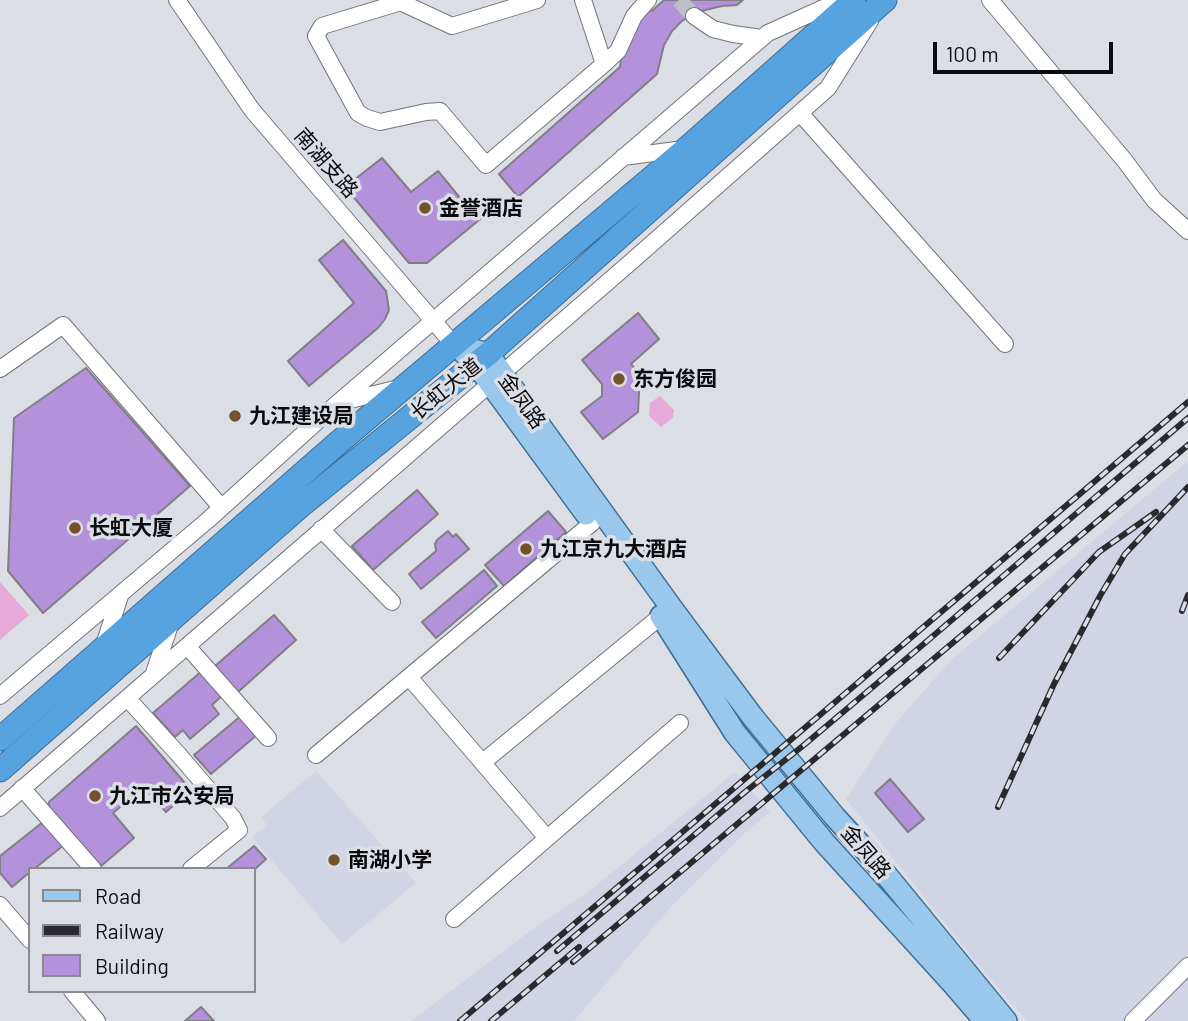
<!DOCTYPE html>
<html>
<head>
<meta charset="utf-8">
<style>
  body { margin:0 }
  #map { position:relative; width:1188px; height:1021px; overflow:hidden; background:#dcdee6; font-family:Barlow,sans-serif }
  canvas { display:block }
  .legend { position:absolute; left:28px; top:867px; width:228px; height:126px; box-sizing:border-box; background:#dcdee6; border:2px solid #888a90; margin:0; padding:9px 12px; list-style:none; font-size:21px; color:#0b0b0e }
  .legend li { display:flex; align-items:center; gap:14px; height:35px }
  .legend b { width:35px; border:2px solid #888a90 }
  .scale { position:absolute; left:933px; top:42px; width:180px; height:32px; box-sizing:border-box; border:4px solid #0b0b0e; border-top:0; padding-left:9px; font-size:21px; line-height:24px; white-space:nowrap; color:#0b0b0e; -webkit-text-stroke:5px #dcdee6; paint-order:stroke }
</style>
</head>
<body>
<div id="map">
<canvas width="1188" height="1021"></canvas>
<ul class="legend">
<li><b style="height:9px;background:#9ac8ec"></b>Road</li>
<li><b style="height:9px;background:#2a2a2e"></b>Railway</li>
<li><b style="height:19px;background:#b491db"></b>Building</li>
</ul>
<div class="scale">100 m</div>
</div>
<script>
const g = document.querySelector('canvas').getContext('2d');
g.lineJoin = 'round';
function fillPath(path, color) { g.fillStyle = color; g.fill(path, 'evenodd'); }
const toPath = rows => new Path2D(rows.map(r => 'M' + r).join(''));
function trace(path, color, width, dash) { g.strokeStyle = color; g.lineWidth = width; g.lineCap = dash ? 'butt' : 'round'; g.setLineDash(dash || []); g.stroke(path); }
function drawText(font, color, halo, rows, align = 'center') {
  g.font = font + ' Barlow,"Noto Sans SC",sans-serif'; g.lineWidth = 7; g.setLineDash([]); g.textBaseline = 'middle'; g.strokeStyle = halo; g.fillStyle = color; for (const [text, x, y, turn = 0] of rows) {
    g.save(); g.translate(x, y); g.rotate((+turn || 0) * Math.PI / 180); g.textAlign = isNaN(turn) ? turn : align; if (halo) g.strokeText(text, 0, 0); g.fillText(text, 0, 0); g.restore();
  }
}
fillPath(toPath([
  [1188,461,1188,1021,1027,1021,976,962,846,799,895,724,950,661],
  [316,771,416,883,342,944,252,837,267,825,261,817],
  [735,772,770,812,745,833,670,908,574,1021,411,1021,537,926,588,892]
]), '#d1d4e4');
fillPath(toPath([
  [660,396,674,410,673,418,661,427,649,416,650,403],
  [0,582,29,615,0,640]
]), '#e7a9d8');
const building = toPath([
  [664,0,743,0,737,5,722,6,697,12,682,21,672,31,664,45,657,74,518,197,499,174,620,67,622,52,645,6,652,11,664,0],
  [382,158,411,192,438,171,465,204,477,195,490,211,427,263,409,263,345,187,382,158],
  [343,240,386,291,389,310,385,319,378,328,309,386,288,361,354,303,319,260,343,240],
  [638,313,659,339,631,364,640,375,638,412,603,439,581,412,602,396,602,384,582,360,638,313],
  [86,368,190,486,43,613,8,571,14,418,86,368],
  [417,490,438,514,373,570,352,546,417,490],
  [548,511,566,532,504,586,485,565,548,511],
  [448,531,453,537,456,534,469,549,421,589,409,574,436,551,435,544,437,540,448,531],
  [484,570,497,586,436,638,422,622,484,570],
  [274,615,296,640,238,692,215,666,274,615],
  [203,670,224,694,212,705,219,714,190,739,183,730,175,737,153,713,203,670],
  [242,715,258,734,211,774,194,755,242,715],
  [136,726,191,790,166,812,144,787,113,813,134,838,101,866,48,807,49,802,136,726],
  [890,779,924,819,908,832,875,793,890,779],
  [43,822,64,845,34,869,30,869,30,872,12,887,0,873,0,856,43,822],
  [254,846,266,859,254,870,226,869,254,846],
  [201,1007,214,1021,185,1021,201,1007]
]);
fillPath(building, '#b491db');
trace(building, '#817e86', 2);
trace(toPath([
  [679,0,694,16]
]), '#bdbec6', 16, [16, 8]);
const minor = toPath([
  [177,0,252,110,454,345],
  [396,0,452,26,537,0],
  [583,0,604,64,618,51,634,16,648,0],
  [990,0,1125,161,1154,200,1188,231],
  [401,2,322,26,316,36,358,113,367,118,380,122,426,112,440,111,486,165,604,64],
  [694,16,713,29,733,34,762,38],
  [800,113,1005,344],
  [623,157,684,149],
  [0,369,63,325,221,507],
  [342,402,399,388],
  [321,529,392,602],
  [187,646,268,738],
  [103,648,120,596],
  [154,673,171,622],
  [409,677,547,838],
  [0,696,208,520,333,407,768,33,841,0],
  [127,698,179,755,233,818,239,830,191,869],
  [316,755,592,523],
  [483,762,661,616],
  [22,788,93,869],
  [0,808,632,261,828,88,870,21],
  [0,905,30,940],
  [454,919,680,723],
  [72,991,97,1021],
  [1133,1021,1188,966]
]);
const major = toPath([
  [454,345,488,354,673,610,752,716,835,817,870,855,1006,1021],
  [464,353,476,364,586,514],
  [661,616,735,733,824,842,954,985,985,1021]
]);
const highway = toPath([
  [0,739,339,442,686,149,854,0],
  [0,770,299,507,488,354,885,0]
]);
trace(minor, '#72747b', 18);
trace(major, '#3c6e96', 24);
trace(highway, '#3c6e96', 25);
trace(minor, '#fff', 16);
trace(major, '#9ac8ec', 21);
trace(highway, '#56a3e0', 23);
const rail = toPath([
  [1182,611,1188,595],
  [999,658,1099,552,1156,512],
  [998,807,1054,684,1100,596,1125,554,1188,487],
  [557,951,745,792,804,745,919,648,1188,418],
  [573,962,1188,445],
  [460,1021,1188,402],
  [491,1021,579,947]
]);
trace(rail, '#2a2a2e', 6);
trace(rail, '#dcdee6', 3.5, [10]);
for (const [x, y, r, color] of [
  [425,208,7,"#76522c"],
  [619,379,7,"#76522c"],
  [235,416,7,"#76522c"],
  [75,528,7,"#76522c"],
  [526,549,7,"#76522c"],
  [95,796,7,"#76522c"],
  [334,860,7,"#76522c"]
]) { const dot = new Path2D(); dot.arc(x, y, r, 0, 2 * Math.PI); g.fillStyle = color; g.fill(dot); trace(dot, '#dcdee6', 2.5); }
drawText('21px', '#0b0b0e', '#dcdee6', [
  ["南湖支路",326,163,49],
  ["长虹大道",446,389,-39],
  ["金凤路",522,401,54],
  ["金凤路",866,852,49]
]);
drawText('bold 21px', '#0b0b0e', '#dcdee6', [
  ["金誉酒店",439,208],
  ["东方俊园",633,379],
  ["九江建设局",249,416],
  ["长虹大厦",89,528],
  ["九江京九大酒店",540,549],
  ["九江市公安局",109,796],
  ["南湖小学",348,860]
], 'left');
</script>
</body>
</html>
